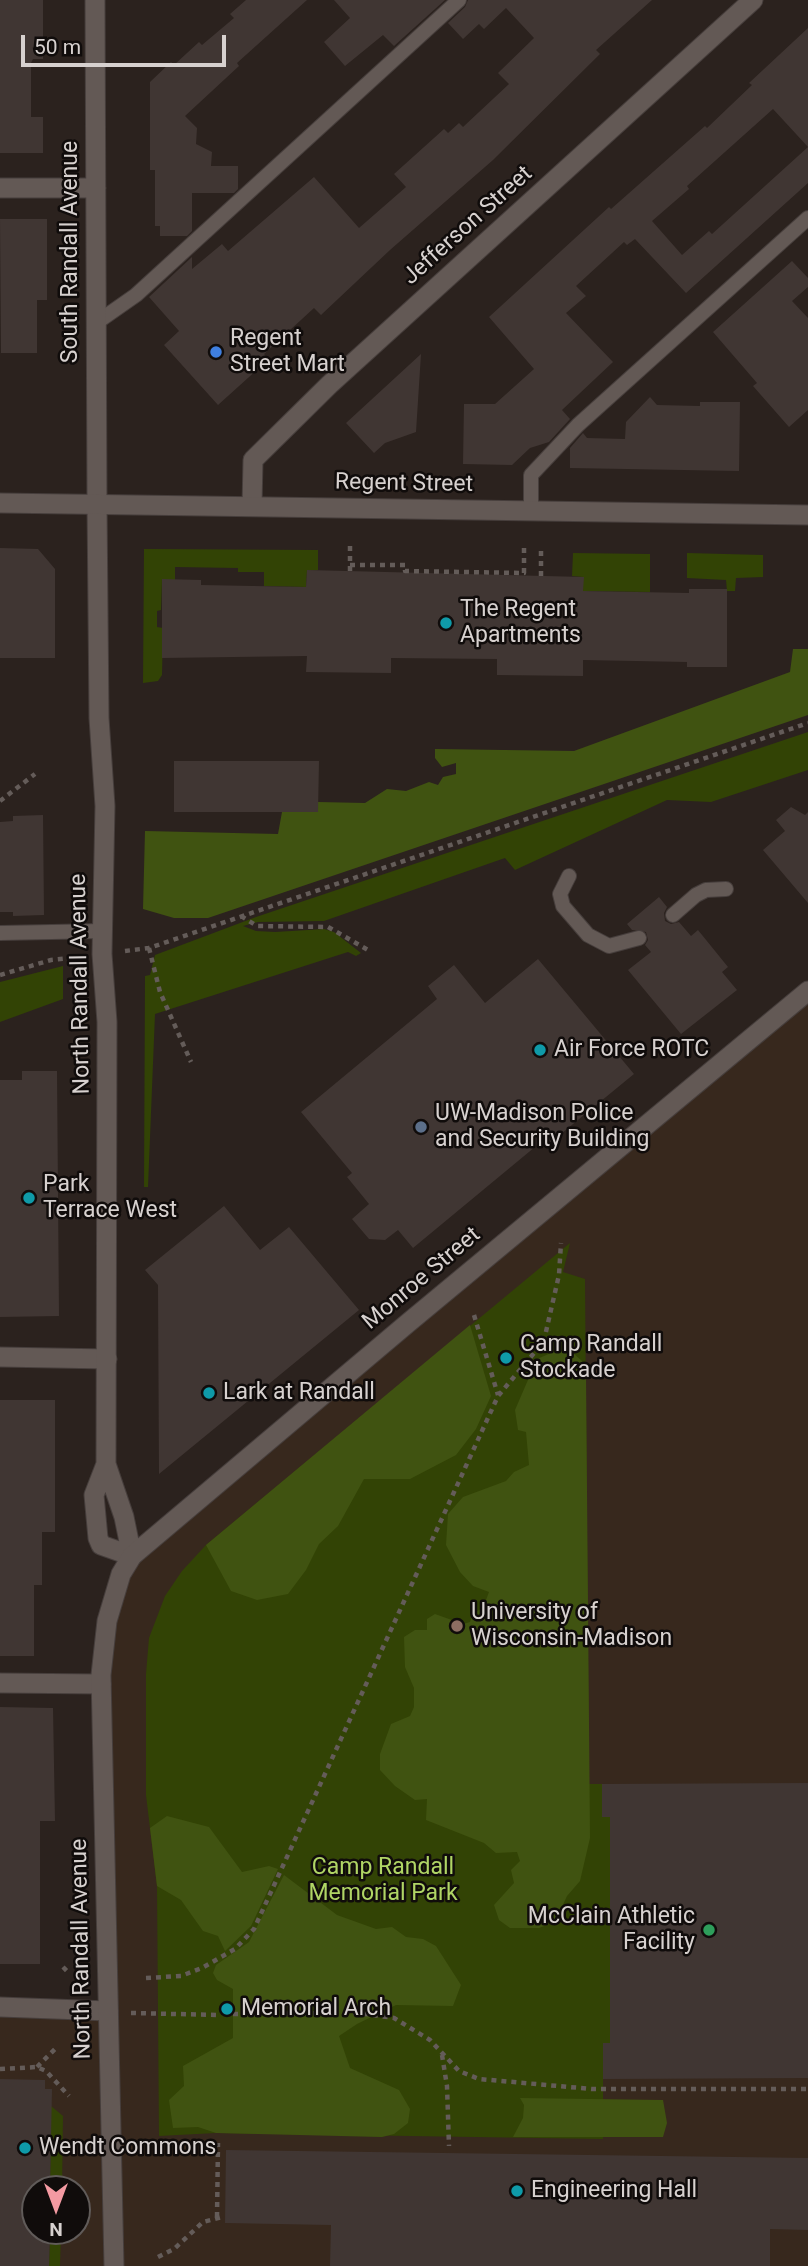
<!DOCTYPE html>
<html>
<head>
<meta charset="utf-8">
<style>
  body { margin:0 }
  #map { position:relative; width:808px; height:2266px; overflow:hidden; background:#2b221e; font-family:Roboto,sans-serif }
  canvas { display:block }
  .north { position:absolute; left:21px; top:2175px; width:70px; height:70px; box-sizing:border-box; background:#100c0b; border:2px solid #605b59; border-radius:50%; rotate:180deg; font-size:19px; font-weight:700; line-height:28px; text-align:center; color:#d7d1cf }
  .north::after { content:''; display:block; margin:auto; width:24px; height:32px; background:#f49aa2; clip-path:polygon(50% 0,100% 100%,50% 72%,0 100%) }
  .scale { position:absolute; left:21px; top:35px; width:205px; height:32px; box-sizing:border-box; border:4px solid #d7d1cf; border-top:0; padding-left:9px; font-size:21px; line-height:24px; white-space:nowrap; color:#d7d1cf; -webkit-text-stroke:5px #100c0b; paint-order:stroke }
</style>
</head>
<body>
<div id="map">
<canvas width="808" height="2266"></canvas>
<div class="north">N</div>
<div class="scale">50 m</div>
</div>
<script>
const g = document.querySelector('canvas').getContext('2d');
g.lineJoin = 'round';
function fillPath(path, color) { g.fillStyle = color; g.fill(path, 'evenodd'); }
const toPath = rows => new Path2D(rows.map(r => 'M' + r).join(''));
function trace(path, color, width, dash) { g.strokeStyle = color; g.lineWidth = width; g.lineCap = dash ? 'butt' : 'round'; g.setLineDash(dash || []); g.stroke(path); }
function drawText(font, color, halo, rows, align = 'center') {
  g.font = font + ' Roboto,sans-serif'; g.lineWidth = 5; g.setLineDash([]); g.textBaseline = 'middle'; g.strokeStyle = halo; g.fillStyle = color; for (const [text, x, y, turn = 0] of rows) {
    g.save(); g.translate(x, y); g.rotate((+turn || 0) * Math.PI / 180); g.textAlign = isNaN(turn) ? turn : align; if (halo) g.strokeText(text, 0, 0); g.fillText(text, 0, 0); g.restore();
  }
}
fillPath(toPath([
  [808,991,808,2266,0,2266,0,2007,108,2011,101,1684,121,1574],
  [35,2189,77,2189,77,2231,35,2231]
]), '#37281d');
fillPath(toPath([
  [144,549,318,550,318,570,307,571,306,587,264,586,264,572,238,572,238,568,175,567,175,580,162,580,161,610,157,611,157,627,163,628,162,675,158,681,143,683],
  [573,553,650,554,650,592,583,591,583,577,572,576],
  [687,553,763,555,763,577,736,578,735,591,727,591,726,580,687,578],
  [808,732,808,770,711,802,667,800,515,870,505,858,324,921,258,922,243,926,256,931,275,932,324,929,334,932,361,953,356,956,348,952,155,1014,148,1187,144,1187,145,976,150,975,155,955,256,917],
  [63,966,63,999,0,1022,0,982],
  [570,1243,563,1272,585,1279,589,1784,602,1784,602,1816,610,1817,610,2043,603,2044,603,2139,216,2133,159,2136,157,1886,146,1795,146,1674,149,1638,165,1596,182,1571,206,1545],
  [51,2106,63,2116,62,2189,50,2189],
  [50,2231,61,2231,60,2266,49,2266]
]), '#324305');
fillPath(toPath([
  [793,649,808,649,808,715,208,918,174,918,143,909,145,831,278,834,282,812,318,812,318,802,365,803,387,789,406,791,429,782,438,785,443,777,456,774,456,763,442,767,435,758,435,749,574,751,790,672],
  [470,1325,491,1396,476,1429,456,1455,410,1479,364,1479,338,1526,319,1544,306,1570,288,1594,257,1600,231,1591,206,1545],
  [558,1350,574,1354,582,1361,586,1374,590,1838,580,1881,567,1896,555,1922,539,1928,510,1928,499,1920,494,1905,514,1883,511,1870,520,1861,517,1852,496,1853,484,1843,426,1820,427,1799,415,1800,395,1786,380,1770,380,1754,391,1724,410,1716,414,1707,414,1688,405,1667,404,1637,415,1630,427,1630,427,1619,435,1614,463,1624,470,1622,473,1613,483,1608,489,1592,473,1586,460,1572,446,1545,448,1514,463,1497,506,1481,514,1472,529,1465,526,1432,518,1430,515,1410,537,1359],
  [167,1816,209,1827,242,1872,269,1866,278,1869,251,1926,225,1951,218,1936,203,1931,181,1900,157,1886,150,1828],
  [284,1875,337,1915,376,1929,392,1927,406,1937,423,1939,436,1946,461,1985,453,2006,396,2005,357,2024,339,2036,350,2068,399,2090,410,2109,408,2123,394,2134,382,2137,216,2133,198,2127,173,2128,169,2100,184,2086,183,2066,233,2038,233,1989,217,1980,213,1973,216,1965,249,1942],
  [520,2098,663,2100,667,2123,663,2137,513,2137,523,2118,524,2105]
]), '#405311');
fillPath(toPath([
  [0,0,43,0,43,59,33,59,31,63,31,117,43,117,43,153,0,153],
  [246,0,307,0,237,63,239,66,185,116,197,128,196,144,212,152,211,166,238,166,238,189,234,193,192,193,192,231,187,236,160,236,160,226,155,226,155,170,150,170,150,82,171,62,174,65,199,42,202,45,234,18,230,14],
  [334,0,445,0,394,46,383,35,345,66,324,42,350,18],
  [468,0,652,0,596,50,600,54,493,160,390,250,321,315,314,308,264,354,269,359,218,405,164,345,179,331,149,297,192,257,192,269,222,244,228,251,314,177,359,228,406,187,394,174,444,129,448,133,459,123,463,127,509,84,498,73,534,38,506,8,484,29,479,24,463,39,448,23,465,7],
  [808,28,808,147,773,109,687,186,689,189,652,221,682,255,709,231,712,234,808,147,808,183,686,293,635,239,627,245,624,242,576,286,586,296,566,313,613,362,562,410,570,419,549,442,530,448,512,465,463,464,464,404,495,404,534,369,489,317,609,207,611,209,705,126,707,128,752,85,749,83],
  [0,219,47,219,47,300,37,300,37,353,1,353],
  [792,261,808,278,808,287,792,301,808,318,808,410,789,427,753,386,757,383,713,332],
  [421,354,416,432,385,443,374,453,346,423],
  [650,397,657,405,700,406,700,402,740,402,739,471,570,468,570,448,583,433,587,438,625,439,626,422],
  [0,548,38,549,55,569,55,658,0,658],
  [307,570,584,577,583,591,689,593,689,589,727,589,727,667,687,667,687,662,583,660,583,676,497,675,497,659,391,658,391,673,306,672,307,656,162,658,162,579,201,580,201,585,306,587],
  [174,761,319,761,318,812,174,812],
  [791,807,805,815,808,812,808,903,763,850,785,831,776,820],
  [43,815,44,915,13,916,13,912,0,912,0,822,13,821,13,816],
  [659,897,667,907,664,913,665,921,671,924,679,922,691,936,698,930,728,967,722,972,737,990,681,1034,628,970,651,952,645,945,648,940,646,932,632,930,627,924],
  [538,959,634,1074,545,1147,541,1142,413,1248,398,1230,385,1240,369,1239,352,1219,369,1204,347,1177,352,1173,301,1112,437,999,428,986,454,965,485,1003],
  [22,1071,57,1071,59,1316,0,1317,0,1080,22,1080],
  [224,1206,260,1250,289,1227,359,1310,159,1474,158,1285,145,1270],
  [0,1400,55,1400,55,1532,42,1532,42,1585,34,1585,34,1656,0,1656],
  [0,1707,53,1708,55,1821,40,1821,40,1964,0,1964],
  [808,1783,808,2078,603,2079,603,2043,610,2043,610,1817,602,1817,602,1784],
  [0,2079,45,2080,45,2089,52,2089,50,2189,35,2189,35,2231,50,2231,49,2266,0,2266],
  [226,2150,808,2158,808,2230,770,2229,770,2266,330,2266,331,2225,225,2223]
]), '#403633');
const service = toPath([
  [96,323,136,295,459,0],
  [531,510,531,475,578,425,808,218],
  [569,876,560,894,563,906,588,935,609,946,639,938],
  [673,915,696,895,706,890,726,889],
  [0,933,102,931]
]);
const minor = toPath([
  [95,0,97,504],
  [0,188,96,188],
  [252,506,253,460,329,385,753,0],
  [0,1357,107,1359],
  [0,1683,101,1684]
]);
const tertiary = toPath([
  [97,504,99,718,105,806,102,954,107,1022,106,1464,124,1517,132,1556],
  [106,1464,94,1495,98,1538,101,1545,132,1556],
  [0,2007,108,2011]
]);
const secondary = toPath([
  [0,503,808,515],
  [114,2266,101,1675,107,1621,121,1574,132,1556,408,1323,808,991]
]);
trace(service, '#463e3c', 16);
trace(minor, '#463e3c', 21);
trace(tertiary, '#463e3c', 21);
trace(secondary, '#463e3c', 21);
trace(toPath([
  [350,546,350,571],
  [350,565,405,565,405,571,524,573,524,548],
  [541,576,541,549],
  [0,801,35,774],
  [241,916,257,926,328,927,368,950],
  [149,948,160,992,191,1062],
  [125,951,149,948,808,723],
  [0,975,51,960,82,957],
  [474,1315,498,1395],
  [63,1967,70,1974],
  [146,1978,181,1976,202,1968,235,1949,254,1929,498,1396,540,1346,545,1336,559,1275,561,1243],
  [131,2013,221,2015],
  [233,2014,358,2013,394,2018,430,2040,459,2071,479,2079,592,2089,808,2089],
  [442,2055,447,2086,449,2146],
  [37,2067,55,2049],
  [0,2069,37,2067,46,2071,69,2096],
  [217,2217,218,2143],
  [158,2257,174,2249,203,2222,222,2217]
]), '#645c59', 4.5, [5, 5]);
trace(service, '#635955', 14);
trace(minor, '#635955', 19);
trace(tertiary, '#635955', 19);
trace(secondary, '#635955', 19);
for (const [x, y, r, color] of [
  [216,352,7,"#3f7fe0"],
  [446,623,7,"#0f9aa8"],
  [540,1050,7,"#0f9aa8"],
  [421,1127,7,"#5c6f8a"],
  [29,1198,7,"#0f9aa8"],
  [506,1358,7,"#0f9aa8"],
  [209,1393,7,"#0f9aa8"],
  [457,1626,7,"#8d6e63"],
  [709,1930,7,"#2e9e5b"],
  [227,2009,7,"#0f9aa8"],
  [25,2148,7,"#0f9aa8"],
  [517,2191,7,"#0f9aa8"]
]) { const dot = new Path2D(); dot.arc(x, y, r, 0, 2 * Math.PI); g.fillStyle = color; g.fill(dot); trace(dot, '#100c0b', 2.5); }
drawText('23px', '#d7d1cf', '#100c0b', [
  ["Jefferson Street",468,226,-42],
  ["South Randall Avenue",71,252,-90],
  ["Regent Street",404,484,1],
  ["North Randall Avenue",81,984,-91],
  ["Monroe Street",422,1279,-40],
  ["North Randall Avenue",82,1949,-91]
]);
drawText('23px', '#d7d1cf', '#100c0b', [
  ["Regent",230,339],
  ["Street Mart",230,365],
  ["The Regent",460,610],
  ["Apartments",460,636],
  ["Air Force ROTC",554,1050],
  ["UW-Madison Police",435,1114],
  ["and Security Building",435,1140],
  ["Park",43,1185],
  ["Terrace West",43,1211],
  ["Camp Randall",520,1345],
  ["Stockade",520,1371],
  ["Lark at Randall",223,1393],
  ["University of",471,1613],
  ["Wisconsin-Madison",471,1639],
  ["McClain Athletic",695,1917,"right"],
  ["Facility",695,1943,"right"],
  ["Memorial Arch",241,2009],
  ["Wendt Commons",39,2148],
  ["Engineering Hall",531,2191]
], 'left');
drawText('23px', '#b0d565', '#100c0b', [
  ["Camp Randall",383,1868],
  ["Memorial Park",383,1894]
]);
</script>
</body>
</html>
